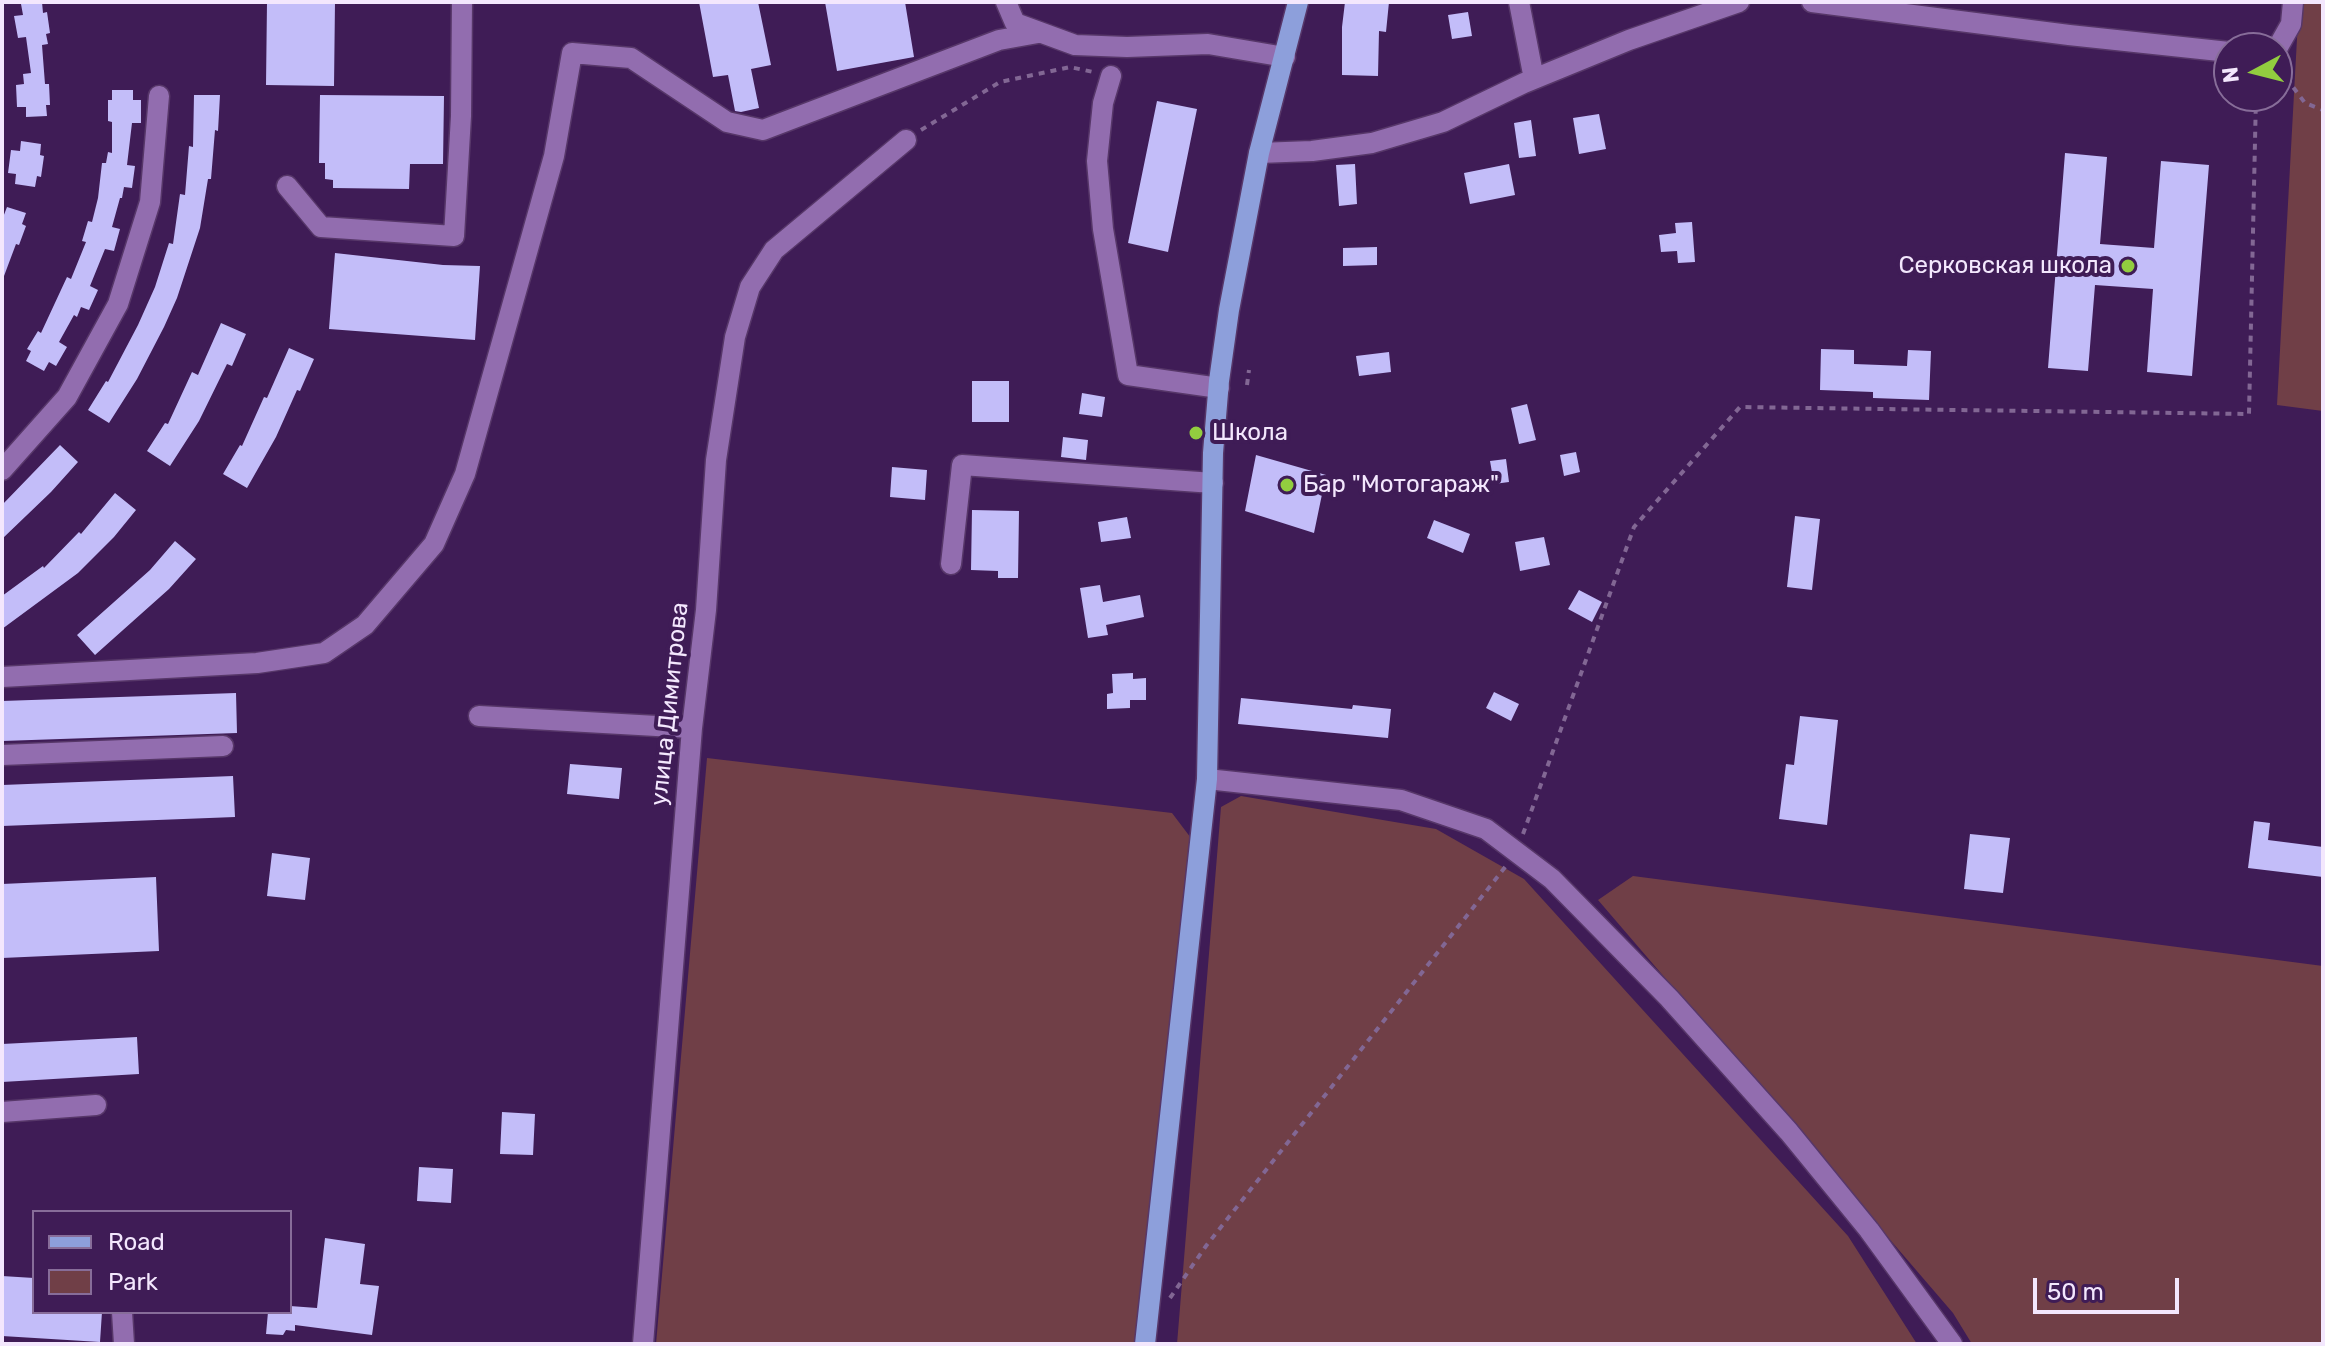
<!DOCTYPE html>
<html>
<head>
<meta charset="utf-8">
<style>
  body { margin:0 }
  #map { position:relative; width:2325px; height:1346px; overflow:hidden; background:#3f1c56; font-family:Rubik,sans-serif }
  canvas { display:block }
  .frame { position:absolute; inset:0; border:4px solid #f3e7fd; pointer-events:none }
  .legend { position:absolute; left:32px; top:1210px; width:260px; height:104px; box-sizing:border-box; background:#3f1c56; border:2px solid #876d99; margin:0; padding:10px 14px; list-style:none; font-size:24px; color:#f3e7fd }
  .legend li { display:flex; align-items:center; gap:16px; height:40px }
  .legend b { width:40px; border:2px solid #876d99 }
  .north { position:absolute; left:2213px; top:32px; width:80px; height:80px; box-sizing:border-box; background:#3f1c56; border:2px solid #876d99; border-radius:50%; rotate:263deg; font-size:22px; font-weight:700; line-height:32px; text-align:center; color:#f3e7fd }
  .north::after { content:''; display:block; margin:auto; width:28px; height:36px; background:#92cd3f; clip-path:polygon(50% 0,100% 100%,50% 72%,0 100%) }
  .scale { position:absolute; left:2033px; top:1278px; width:146px; height:36px; box-sizing:border-box; border:4px solid #f3e7fd; border-top:0; padding-left:10px; font-size:24px; line-height:28px; white-space:nowrap; color:#f3e7fd; -webkit-text-stroke:6px #3f1c56; paint-order:stroke }
</style>
</head>
<body>
<div id="map">
<canvas width="2325" height="1346"></canvas>
<div class="frame"></div>
<ul class="legend">
<li><b style="height:10px;background:#8d9fdb"></b>Road</li>
<li><b style="height:22px;background:#703f47"></b>Park</li>
</ul>
<div class="north">N</div>
<div class="scale">50 m</div>
</div>
<script>
const g = document.querySelector('canvas').getContext('2d');
g.lineJoin = 'round';
function fillPath(path, color) { g.fillStyle = color; g.fill(path, 'evenodd'); }
const toPath = rows => new Path2D(rows.map(r => 'M' + r).join(''));
function trace(path, color, width, dash) { g.strokeStyle = color; g.lineWidth = width; g.lineCap = dash ? 'butt' : 'round'; g.setLineDash(dash || []); g.stroke(path); }
function drawText(font, color, halo, rows, align = 'center') {
  g.font = font + ' Rubik,sans-serif'; g.lineWidth = 8; g.setLineDash([]); g.textBaseline = 'middle'; g.strokeStyle = halo; g.fillStyle = color; for (const [text, x, y, turn = 0] of rows) {
    g.save(); g.translate(x, y); g.rotate((+turn || 0) * Math.PI / 180); g.textAlign = isNaN(turn) ? turn : align; if (halo) g.strokeText(text, 0, 0); g.fillText(text, 0, 0); g.restore();
  }
}
fillPath(toPath([
  [2299,2,2323,2,2323,411,2277,405],
  [707,758,1172,813,1197,846,1137,1344,656,1344],
  [1241,796,1436,829,1524,879,1848,1236,1917,1344,1177,1344,1221,807],
  [1633,876,2323,966,2323,1344,1972,1344,1953,1313,1598,900]
]), '#703f47');
fillPath(toPath([
  [42,2,43,13,47,12,50,33,46,34,48,44,42,45,45,84,49,84,50,105,46,105,47,116,26,117,26,107,17,107,16,85,24,84,23,74,31,73,26,37,18,38,14,16,23,15,21,4],
  [267,2,335,2,334,86,266,85],
  [699,2,758,2,771,65,751,69,759,108,741,112,735,111,728,75,713,77],
  [825,2,905,2,914,57,837,71],
  [1345,2,1389,2,1386,32,1379,31,1378,76,1342,75,1342,27],
  [1468,12,1472,36,1452,39,1448,15],
  [112,90,133,90,133,100,141,100,141,123,132,123,127,165,135,166,132,188,124,187,122,198,120,198,112,227,120,229,114,251,105,249,90,286,98,290,89,310,81,307,77,317,74,315,59,342,67,347,56,366,49,362,44,371,26,361,31,351,27,349,38,331,41,333,67,277,71,279,86,242,82,241,88,221,92,222,98,198,102,163,106,163,108,152,112,153,112,122,108,121,108,100,112,100],
  [194,95,220,95,218,131,215,130,211,179,208,179,200,228,177,298,164,327,137,379,109,423,88,410,106,381,108,382,138,325,155,287,169,243,173,244,180,194,185,195,189,146,193,147],
  [320,95,444,96,443,164,410,164,409,189,333,188,333,180,325,179,325,163,319,163],
  [1157,101,1197,109,1168,252,1128,243],
  [1599,114,1606,149,1579,154,1573,118],
  [1531,120,1536,156,1519,158,1514,123],
  [21,141,41,144,40,155,44,156,41,177,37,176,35,187,15,184,16,174,8,173,11,150,20,151],
  [2065,153,2107,157,2100,244,2154,248,2161,161,2209,165,2192,376,2147,372,2153,289,2095,285,2088,371,2048,368],
  [1355,164,1357,204,1339,206,1336,165],
  [1509,164,1515,195,1470,204,1464,173],
  [7,207,26,213,22,224,26,226,19,245,16,244,4,276,2,276,2,220],
  [1692,222,1695,262,1678,263,1677,251,1661,252,1659,235,1676,233,1675,223],
  [1377,247,1377,265,1343,266,1343,248],
  [335,253,443,265,480,266,475,340,329,329],
  [221,323,246,334,232,366,227,364,199,421,170,466,147,451,165,423,168,424,192,372,198,375],
  [289,348,314,359,300,391,297,390,276,437,247,488,223,474,240,445,242,446,264,397,267,398],
  [1821,349,1854,350,1854,364,1907,366,1908,350,1931,351,1929,400,1873,398,1873,392,1820,390],
  [1389,352,1391,372,1359,376,1356,356],
  [972,381,1009,381,1009,422,972,422],
  [1082,393,1105,397,1102,417,1079,414],
  [1527,404,1536,440,1519,444,1511,408],
  [1063,437,1088,440,1086,460,1061,457],
  [60,445,78,462,51,492,2,539,2,505],
  [1576,452,1580,472,1564,476,1560,455],
  [1256,455,1326,475,1314,533,1245,511],
  [1506,459,1509,482,1494,484,1490,461],
  [892,467,927,470,925,500,890,497],
  [115,493,136,510,114,537,78,573,2,629,2,596,43,566,44,568,79,532,81,534],
  [972,510,1019,511,1018,578,998,578,998,571,971,570],
  [1795,516,1820,519,1812,590,1787,587],
  [1127,517,1131,538,1101,542,1098,522],
  [1434,520,1470,534,1463,553,1427,538],
  [1544,537,1550,565,1520,571,1515,542],
  [175,541,196,559,169,589,95,655,77,635,150,570],
  [1100,585,1103,602,1140,595,1144,617,1106,625,1108,635,1088,638,1080,588],
  [1579,590,1602,602,1592,622,1568,609],
  [1133,673,1133,679,1146,678,1146,700,1130,700,1130,708,1107,709,1107,694,1113,693,1112,674],
  [1494,692,1519,704,1511,721,1486,708],
  [236,693,237,733,2,741,2,701],
  [1241,698,1352,709,1353,705,1391,709,1388,738,1238,724],
  [1800,716,1838,720,1827,825,1779,819,1786,764,1794,765],
  [570,764,622,768,619,799,567,794],
  [233,776,235,817,2,826,2,785],
  [2254,821,2270,823,2268,840,2323,847,2323,877,2248,868],
  [1970,834,2010,838,2003,893,1964,889],
  [272,853,310,858,305,900,267,896],
  [156,877,159,951,2,958,2,884],
  [137,1037,139,1074,2,1082,2,1044],
  [502,1112,535,1114,533,1155,500,1154],
  [419,1167,453,1169,451,1203,417,1201],
  [325,1238,365,1244,360,1284,379,1286,372,1335,295,1325,295,1331,286,1330,283,1335,266,1334,268,1312,290,1312,290,1306,317,1308],
  [2,1276,34,1278,34,1312,102,1312,100,1342,2,1336]
]), '#c3bdf9');
const minor = toPath([
  [1006,2,1015,23,1075,45,1127,47,1208,44,1285,57],
  [1519,2,1534,79],
  [1812,2,2069,35,2229,52],
  [2275,48,2278,47,2291,24,2293,2],
  [1111,76,1103,103,1097,161,1103,229,1128,375,1219,388],
  [1259,153,1312,151,1372,143,1443,122,1524,83,1629,40,1739,2],
  [287,186,321,227,454,236,461,116,462,2],
  [2,470,67,397,118,304,150,202,159,96],
  [951,564,962,465,1213,483],
  [2,677,257,663,324,653,365,625,434,544,465,474,554,156,572,53,631,58,727,122,763,130,999,40,1038,33],
  [479,716,692,728],
  [2,755,223,746],
  [1207,779,1401,800,1486,829,1552,879,1669,998,1789,1132,1869,1230,1952,1344],
  [2,1112,96,1105],
  [122,1312,124,1344],
  [643,1344,692,728,706,610,716,460,735,337,750,287,774,250,906,140]
]);
const major = toPath([
  [1145,1344,1207,779,1213,453,1219,381,1229,310,1259,153,1298,2]
]);
trace(minor, '#573769', 23);
trace(major, '#573769', 23);
trace(toPath([
  [2283,67,2290,76,2290,83,2305,103,2323,110],
  [921,130,1000,82,1070,67,1093,72],
  [1247,385,1249,370],
  [1523,834,1634,527,1740,407,2249,414,2256,96],
  [1170,1298,1206,1246,1506,866]
]), '#826794', 4, [6, 6]);
trace(minor, '#926daf', 20);
trace(major, '#8d9fdb', 20);
for (const [x, y, r, color] of [
  [2128,266,8,"#92cd3f"],
  [1196,433,8,"#92cd3f"],
  [1287,485,8,"#92cd3f"]
]) { const dot = new Path2D(); dot.arc(x, y, r, 0, 2 * Math.PI); g.fillStyle = color; g.fill(dot); trace(dot, '#3f1c56', 3); }
drawText('24px', '#f3e7fd', '#3f1c56', [
  ["Серковская школа",2112,266,"right"],
  ["Школа",1212,433],
  ["Бар \"Мотогараж\"",1303,485]
], 'left');
drawText('24px', '#f3e7fd', '#3f1c56', [
  ["улица Димитрова",670,704,-84]
]);
</script>
</body>
</html>
